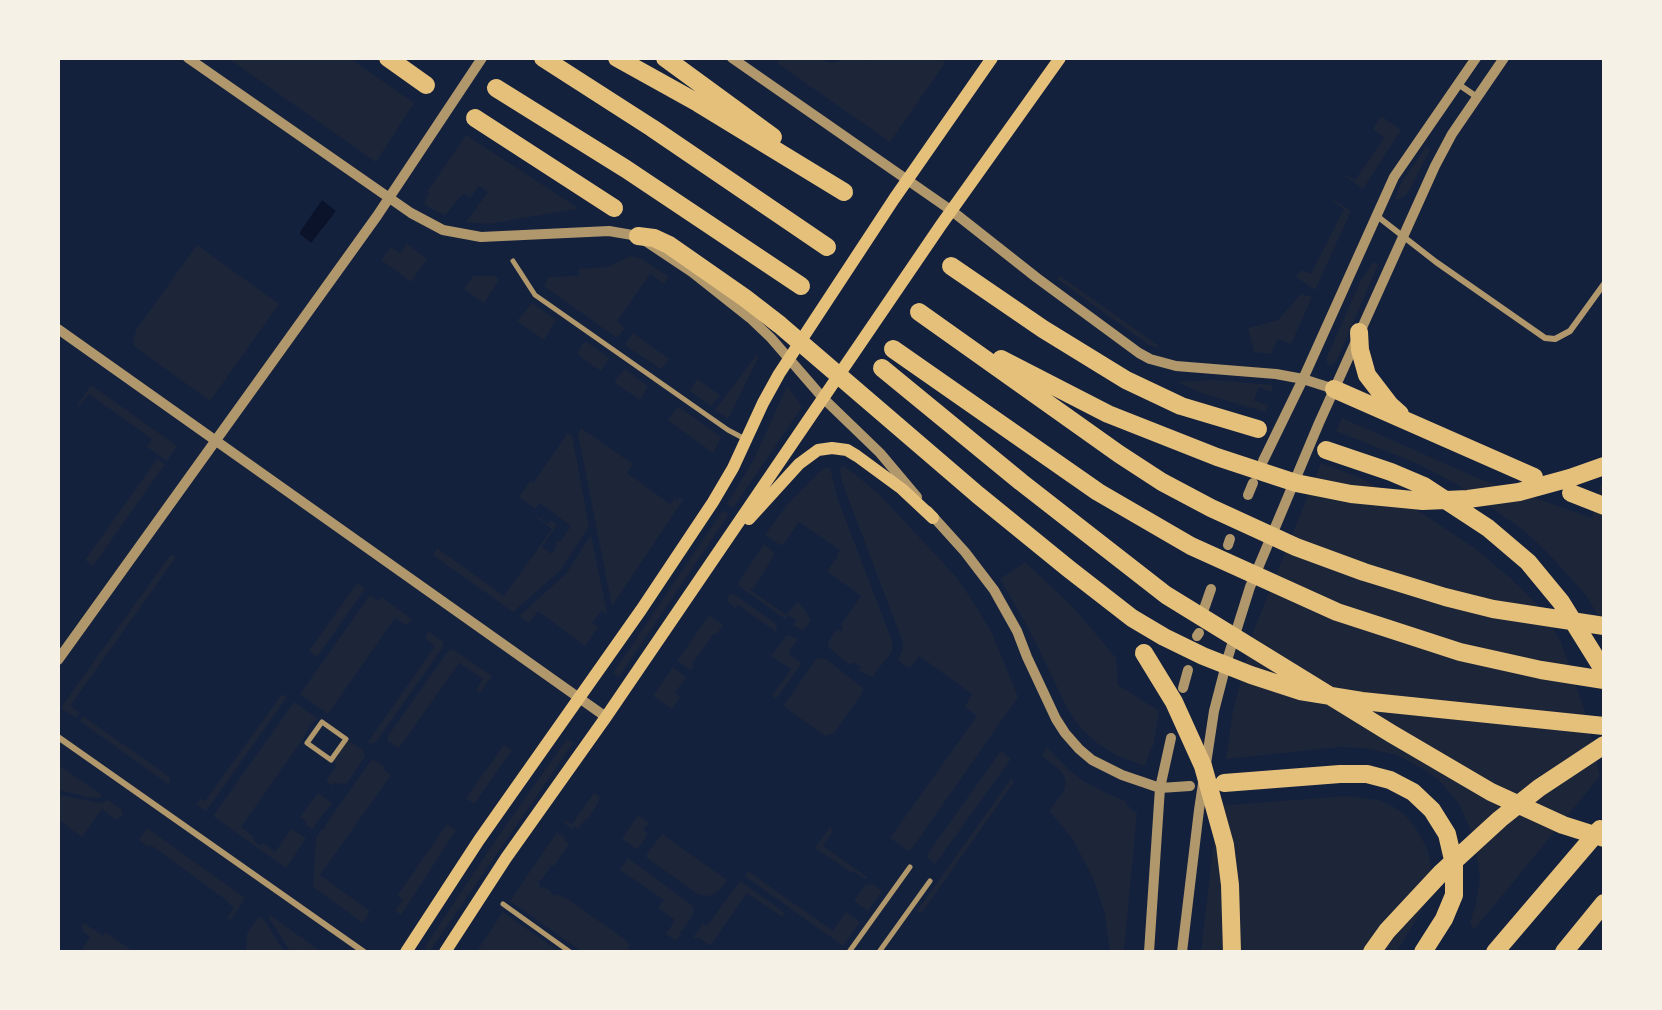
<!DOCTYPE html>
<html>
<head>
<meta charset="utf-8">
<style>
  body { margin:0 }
  #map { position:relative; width:1662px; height:1010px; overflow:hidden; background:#14213d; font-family:Mulish,sans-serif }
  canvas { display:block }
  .frame { position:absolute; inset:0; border:60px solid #f6f1e7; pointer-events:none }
</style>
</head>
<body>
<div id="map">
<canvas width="1662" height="1010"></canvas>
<div class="frame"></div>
</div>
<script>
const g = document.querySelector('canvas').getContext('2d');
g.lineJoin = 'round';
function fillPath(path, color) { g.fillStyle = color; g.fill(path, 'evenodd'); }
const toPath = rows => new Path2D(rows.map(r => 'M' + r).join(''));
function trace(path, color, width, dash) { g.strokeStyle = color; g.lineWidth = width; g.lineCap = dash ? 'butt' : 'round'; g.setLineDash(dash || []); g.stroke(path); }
fillPath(toPath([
  [780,58,820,59,827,62,834,63,848,58,859,59,866,61,868,58,940,58,945,63,890,142,777,63],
  [229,59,351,59,414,103,376,162],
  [1381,116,1401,130,1363,189,1341,173,1355,180,1384,138,1373,129],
  [466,135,575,206,577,209,488,224,466,222,488,192,479,186,470,198,465,194,460,197,446,214,444,215,427,206,424,203,429,194,427,192],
  [1426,147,1430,150,1410,189,1405,196,1395,201,1401,183],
  [1333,199,1351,211,1315,290,1296,277,1301,270,1311,274,1344,209,1333,201],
  [407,244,427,259,411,282,381,260,391,247,400,253],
  [197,245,279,304,210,401,134,346,133,342,136,330],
  [630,256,642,259,669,277,664,284,650,274,617,321,625,328,617,338,544,286,549,277,579,276,579,269,608,267],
  [1373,262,1378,264,1377,267,1336,362,1330,365,1327,363,1327,357,1360,282],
  [473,276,495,276,499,280,484,303,464,289],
  [1060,276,1159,346,1158,348,1149,345,1057,279],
  [1301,294,1312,297,1291,344,1278,339,1272,351,1274,354,1254,352,1248,328,1278,320],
  [532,303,556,320,544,340,517,321],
  [633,333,669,359,661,369,626,346,626,343],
  [584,342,587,342,609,358,601,371,577,354],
  [758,353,757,360,728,419,715,410],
  [625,369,648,386,640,400,614,382],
  [697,379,720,395,711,406,690,391],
  [1212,380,1272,385,1272,392,1259,387,1254,400,1266,405,1269,403,1265,412,1204,394,1177,382],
  [91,385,177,446,167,461,147,447,152,439,89,394,77,408,77,406],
  [787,386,802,407,733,508,727,504,753,461],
  [679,407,721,437,713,453,668,420,676,409],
  [1342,418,1480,479,1592,518,1600,486,1603,484,1603,624,1586,595,1545,550,1522,529,1458,485,1416,463,1336,431],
  [581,428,633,464,627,473,670,504,675,498,678,500,680,498,683,500,612,606,578,434],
  [568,433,572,436,589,526,561,570,513,612,433,555,437,548,504,596,552,529,536,517,537,516,548,524,551,520,557,525,542,547,552,554,557,546,555,545,558,540,560,542,571,526,540,503,535,509,519,497,530,481,533,483],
  [157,459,165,464,93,566,85,560],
  [1321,463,1363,479,1422,513,1476,549,1509,577,1539,606,1561,642,1584,709,1600,776,1474,930,1470,922,1476,904,1480,879,1474,837,1459,804,1439,780,1428,772,1397,755,1365,748,1339,747,1226,759,1233,711,1254,630],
  [844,466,878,493,957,578,977,608,992,633,1018,697,911,850,907,850,890,838,977,716,965,707,972,694,919,656,911,667,907,667,898,660,903,648,902,640,842,482,840,470,841,467],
  [824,468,830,468,838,500,892,641,892,652,872,677,859,671,861,667,853,662,850,665,828,647,829,641,837,629,841,632,843,628,840,626,861,596,827,571,838,556,837,555,840,550,799,522,782,546,765,535,786,506],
  [723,510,729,514,619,677,613,673],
  [591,535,607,614,601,611,599,614,592,623,598,627,585,646,538,611,529,623,519,616,566,574],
  [764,544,775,554,753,589,749,589,786,615,797,602,803,607,811,620,803,631,793,625,796,620,788,615,785,619,738,585,740,580],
  [171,554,176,557,70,706,80,713,76,718,62,709,62,706],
  [1025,562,1073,607,1116,658,1118,685,1159,711,1153,746,1150,750,1145,766,1118,756,1097,743,1081,728,1068,710,1030,631,1000,579],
  [357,583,365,589,317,657,309,651],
  [731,594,735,595,775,623,777,626,776,632,738,605,735,608,729,603,727,598],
  [370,595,378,601,381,597,412,619,406,625,395,618,328,714,300,694],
  [709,615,723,625,716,635,714,633,692,664,694,666,691,670,677,661],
  [428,631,443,642,443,647,376,742,370,744,368,742,435,646,425,638],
  [786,636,791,636,798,639,789,651,790,655,802,663,776,699,772,696,791,669,771,656],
  [452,649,492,676,480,693,476,690,483,679,459,663,399,748,388,741,388,736,448,651],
  [819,658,826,659,863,688,863,692,834,733,825,736,786,708,784,705,816,659],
  [673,667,686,677,675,693,680,697,672,709,653,696],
  [282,694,287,697,206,811,196,804,200,799,205,801],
  [294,702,318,719,312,722,302,740,241,827,254,837,252,839,260,846,263,843,275,852,291,829,306,838,286,868,213,816],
  [83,716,171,778,168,784,80,721],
  [346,739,363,750,365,756,346,785,341,782,339,785,335,782,332,786,326,781,337,765,331,760],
  [567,739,573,743,430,951,424,948,497,838],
  [504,745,512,750,474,804,466,798],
  [1047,747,1067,768,1083,781,1108,794,1126,801,1126,805,1129,806,1132,811,1137,812,1124,951,1110,951,1105,914,1093,878,1072,838,1049,811,1064,791,1066,783,1064,776,1059,769,1042,756],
  [1000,752,1003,752,1011,759,935,864,926,856],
  [372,759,385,767,384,770,391,775,320,875,370,911,363,923,313,887,316,838,322,829,324,830,326,824],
  [58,765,59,765,103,796,97,798,87,797,59,790],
  [1011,779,1014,782,921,914,917,911],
  [318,793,332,803,312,829,305,825,307,822,300,817],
  [594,793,600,797,598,800,599,802,587,820,585,819,578,829,574,826,572,829,565,824,565,820,572,824],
  [59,795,100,803,108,800,121,809,123,815,116,820,102,809,82,837,59,820],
  [1345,796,1378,800,1392,806,1405,815,1417,830,1427,848,1431,865,1429,898,1397,951,1201,952,1218,806],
  [638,815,649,823,643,830,647,833,647,836,637,849,622,839],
  [447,824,456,830,401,915,395,911,403,900,397,896],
  [830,827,833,831,823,846,867,877,865,879,853,871,852,873,815,848],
  [147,828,245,898,231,920,227,918,234,908,229,904,229,902,151,845,149,847,139,840],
  [557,832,566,838,564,840,569,844,554,866,549,865,550,868,541,880,538,881,540,884,539,886,541,888,543,886,552,892,551,894,553,896,556,894,566,898,623,938,630,945,628,948,630,950,629,951,581,951,510,901],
  [662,834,727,880,721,889,710,896,699,895,647,858,646,855],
  [628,858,693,906,693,915,683,930,680,931,681,934,676,941,666,934,675,920,658,908,664,900,620,870],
  [748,871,833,931,846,912,860,922,843,946,745,876],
  [740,881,785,913,782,917,747,893,710,946,698,937,696,939,693,937,703,924,707,926],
  [872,884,882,891,868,911,854,901,865,885],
  [503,912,534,934,559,951,477,951],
  [270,915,320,951,290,951,269,918],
  [259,917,264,920,284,951,246,951,247,933],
  [84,923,103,936,105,932,133,951,86,951,82,949,90,937,82,931,84,929,81,927]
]), '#1d2539');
fillPath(toPath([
  [322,200,336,211,311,243,300,234,300,232]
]), '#0b132b');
trace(toPath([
  [513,261,535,295,728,430,745,439],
  [322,722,346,739,331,760,307,743,322,722],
  [503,904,570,952],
  [849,952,910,867],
  [879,952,930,881]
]), '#b1986c', 5);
trace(toPath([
  [1458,84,1477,97],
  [1377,216,1436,262,1545,338,1555,339,1570,331,1604,284],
  [58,737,364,952]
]), '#b1986c', 6);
trace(toPath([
  [188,58,411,213,443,230,481,237,609,231,638,236,692,272,750,318,771,338,823,398,880,453,917,497],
  [732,58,952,211,1037,278,1139,353,1150,359,1176,366,1276,374,1303,379,1334,389],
  [58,329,606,717],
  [1263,461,1303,379,1394,177,1476,58],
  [1248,495,1253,483],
  [928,511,965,552,994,590,1017,631,1027,657,1056,719,1065,733,1079,749,1092,760,1122,775,1160,788,1190,786],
  [1228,545,1230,539],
  [1204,609,1211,589],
  [1197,636,1199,633],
  [58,660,377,216,482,58],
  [1183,688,1188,670],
  [1149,952,1160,788,1171,738],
  [1182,952,1199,810,1214,711,1228,657,1250,587,1319,423,1435,166,1452,134,1504,58]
]), '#b1986c', 10);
trace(toPath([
  [749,519,799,464,818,450,832,448,847,450,857,456,902,489,933,518],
  [406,952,479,840,641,610,713,502,733,468,763,403,779,374,894,199,992,58],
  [445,952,506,858,606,717,941,225,1060,58]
]), '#e5c07b', 12);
trace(toPath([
  [388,58,426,85],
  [543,58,652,128,827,247],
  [617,58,698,103,844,192],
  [665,58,773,137],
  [496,88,626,169,801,286],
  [475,118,614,208],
  [638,236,654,238,669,245,745,298,780,325,978,495,1069,569,1132,618,1164,637,1203,656,1251,675,1300,691,1362,701,1604,726],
  [951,266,1043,329,1126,380,1181,406,1258,429],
  [919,312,1119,454,1162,482,1211,508,1296,547,1364,572,1445,597,1493,609,1604,626],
  [1359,332,1360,350,1367,375,1390,405,1400,414],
  [893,349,1098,492,1191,546,1337,612,1460,652,1541,670,1604,680],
  [1001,359,1108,414,1217,457,1296,483,1351,494,1423,501,1468,499,1519,492,1570,478,1604,466],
  [882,368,1021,482,1166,595,1392,734,1491,792,1563,825,1604,838],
  [1334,389,1534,477],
  [1326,450,1391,472,1424,486,1488,528,1528,562,1561,602,1604,671],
  [1571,493,1604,506],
  [1144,653,1174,702,1203,766,1225,845,1230,885,1232,952],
  [1224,783,1340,774,1367,774,1390,780,1413,792,1432,810,1447,834,1454,864,1454,895,1444,919,1423,952],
  [1372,952,1387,931,1441,873,1500,819,1539,788,1604,745],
  [1495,952,1600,829],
  [1564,952,1604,903]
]), '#e5c07b', 18);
</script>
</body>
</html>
